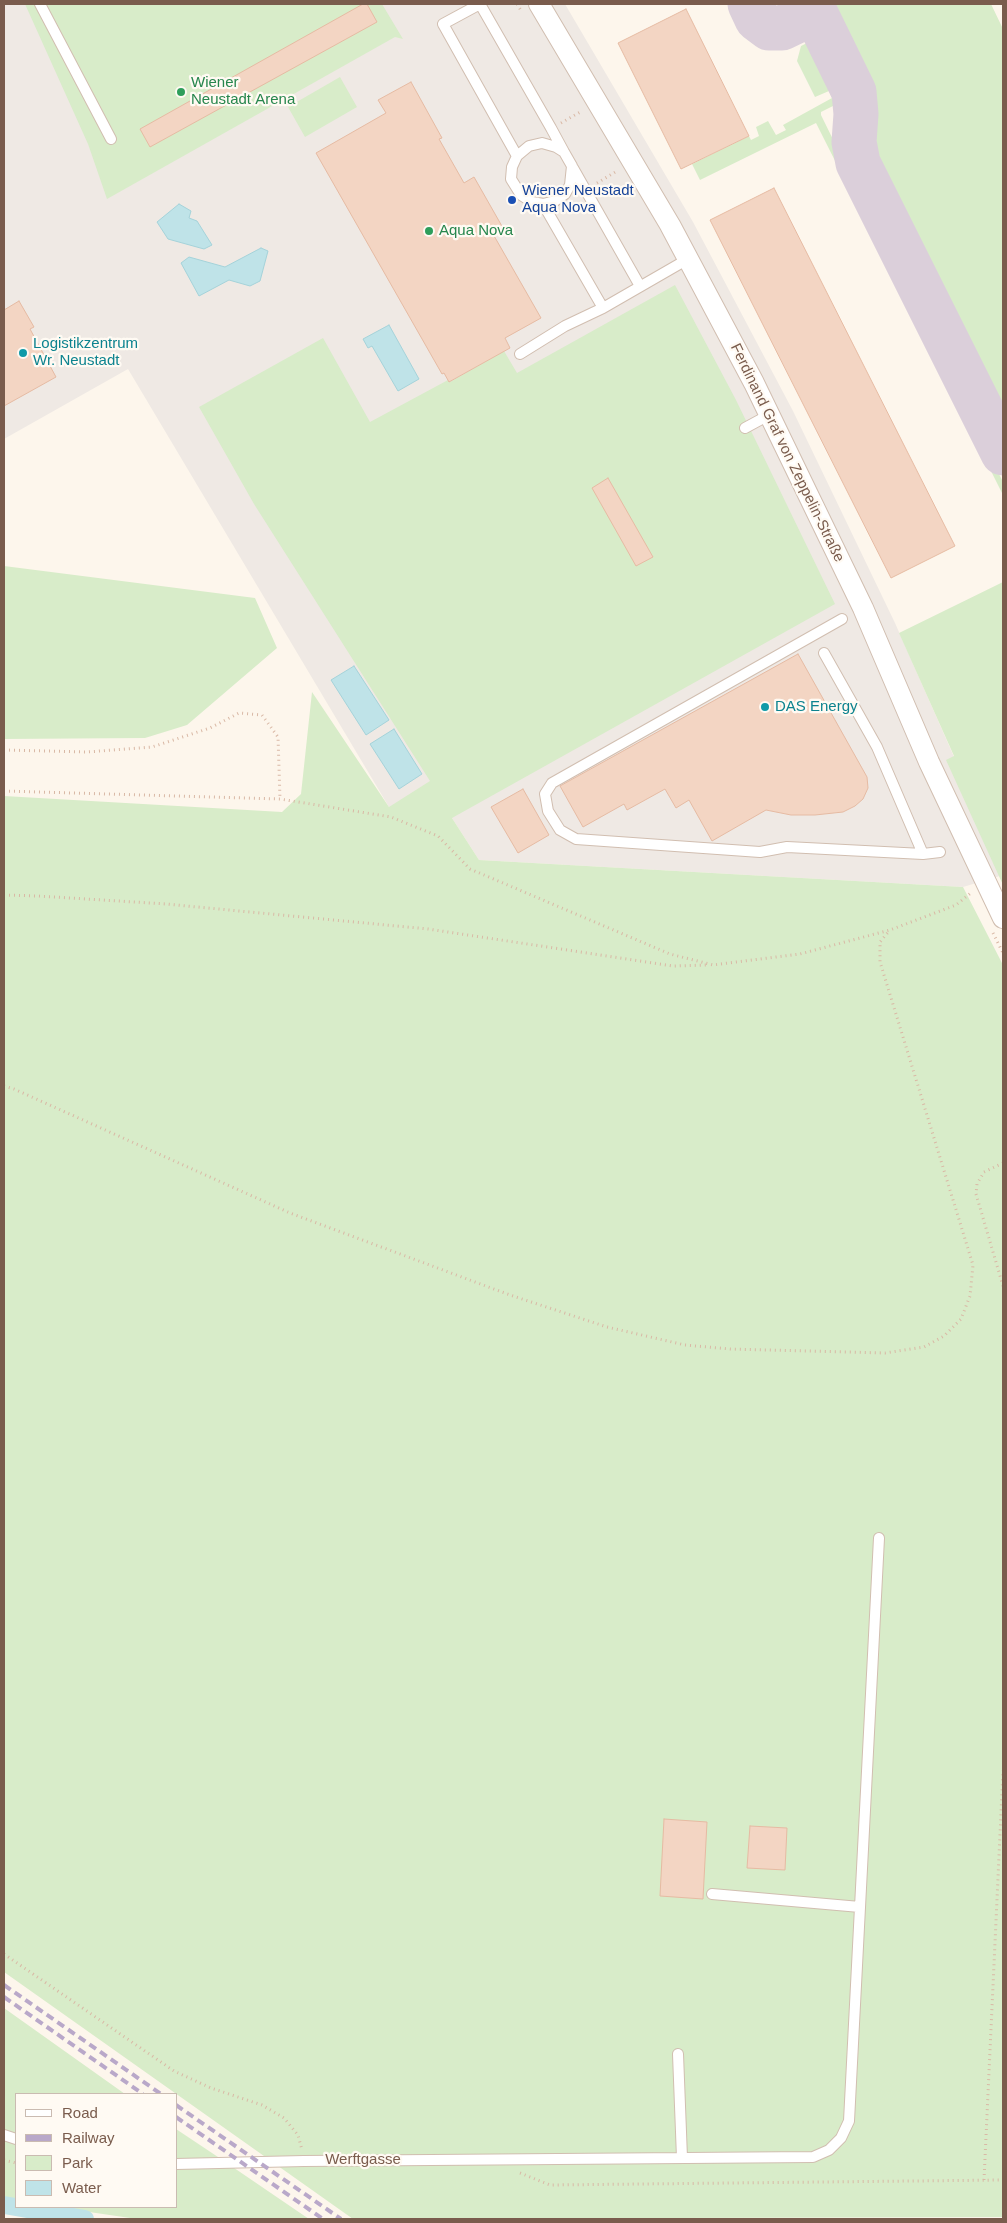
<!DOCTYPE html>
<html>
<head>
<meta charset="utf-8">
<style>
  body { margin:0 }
  #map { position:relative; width:1007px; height:2223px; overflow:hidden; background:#fdf6ec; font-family:Helvetica,sans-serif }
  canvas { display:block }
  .frame { position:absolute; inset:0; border:5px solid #7a5c4d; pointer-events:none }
  .legend { position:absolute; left:15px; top:2093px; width:162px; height:115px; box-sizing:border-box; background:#fffaf3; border:1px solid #cabbb1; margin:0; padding:6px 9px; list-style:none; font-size:15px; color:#7a5c4d }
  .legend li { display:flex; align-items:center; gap:10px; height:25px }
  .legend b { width:25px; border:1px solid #cabbb1 }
</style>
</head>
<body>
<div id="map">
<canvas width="1007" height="2223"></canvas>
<div class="frame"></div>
<ul class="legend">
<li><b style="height:6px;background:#fff"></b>Road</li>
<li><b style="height:6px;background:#b9a8c9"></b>Railway</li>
<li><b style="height:14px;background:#d8ecc9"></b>Park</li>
<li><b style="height:14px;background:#bfe3e8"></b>Water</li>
</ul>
</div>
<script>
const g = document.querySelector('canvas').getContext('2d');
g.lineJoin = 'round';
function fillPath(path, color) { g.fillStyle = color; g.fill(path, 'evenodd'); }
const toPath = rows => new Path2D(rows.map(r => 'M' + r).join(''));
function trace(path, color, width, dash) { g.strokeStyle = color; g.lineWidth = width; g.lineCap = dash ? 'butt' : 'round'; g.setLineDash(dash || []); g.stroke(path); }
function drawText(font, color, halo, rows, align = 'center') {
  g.font = font + ' Helvetica,sans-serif'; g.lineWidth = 4.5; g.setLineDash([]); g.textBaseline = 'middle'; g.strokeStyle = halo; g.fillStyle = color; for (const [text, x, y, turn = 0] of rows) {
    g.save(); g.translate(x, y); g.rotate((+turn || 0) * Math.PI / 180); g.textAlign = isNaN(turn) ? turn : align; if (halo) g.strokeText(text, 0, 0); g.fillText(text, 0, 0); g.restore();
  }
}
fillPath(toPath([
  [4,4,565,4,693,222,793,411,895,623,1003,868,1003,875,963,887,479,860,452,818,389,807,128,369,4,439]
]), '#efe9e4');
fillPath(toPath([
  [25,4,382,4,403,39,395,37,107,199,88,144],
  [824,4,991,4,1003,29,1003,425,869,158,874,139,875,119,870,94],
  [807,43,814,45,819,49,839,88,839,98,837,104,821,112,821,115,900,276,898,279,894,278,816,123,700,180,692,164,749,136,751,140,759,136,756,127,768,121,776,135,786,130,783,125,832,98,829,91,815,97,797,61,801,46],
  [340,77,357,107,305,137,288,107],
  [675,285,736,400,835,604,452,818,479,860,963,887,1003,965,1003,2217,353,2219,4,1972,4,796,282,812,301,794,312,692,389,807,430,781,254,504,199,407,323,338,370,422,448,380,450,382,504,351,517,373],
  [932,346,935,346,1003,482,1003,495,930,349],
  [4,566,255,598,277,648,187,725,145,738,4,739],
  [1003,582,1003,885,946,760,954,756,899,633],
  [4,2008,125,2094,16,2094,16,2201,4,2199],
  [176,2129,218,2157,309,2219,137,2219,55,2207,176,2207]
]), '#d8ecc9');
const water = toPath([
  [179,204,191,211,189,218,197,221,212,245,204,249,168,239,157,222,179,204],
  [261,248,268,251,260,281,250,286,229,280,199,296,181,263,189,257,225,267,261,248],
  [389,325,419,379,398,391,372,346,368,348,363,339,389,325],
  [354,666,389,720,366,735,331,680,354,666],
  [394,729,422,774,399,789,370,744,394,729]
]);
fillPath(water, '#bfe3e8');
trace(water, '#a5d3da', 1);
trace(toPath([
  [4,2205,85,2219]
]), '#bfe3e8', 18);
trace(toPath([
  [750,4,757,19,769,28,782,28,815,12],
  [811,4,854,92,856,114,854,142,858,163,1003,453]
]), '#dbcfda', 45);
const building = toPath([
  [363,4,367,4,377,22,150,147,140,129,363,4],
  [686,9,749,136,681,169,618,43,686,9],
  [411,82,442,138,439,139,464,183,474,177,503,228,493,234,541,318,505,338,510,348,449,382,444,373,442,374,316,153,386,113,378,100,411,82],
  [774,188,955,546,891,578,710,220,774,188],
  [19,301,34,327,30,329,56,377,4,406,4,310,19,301],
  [608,478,653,557,636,566,592,488,608,478],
  [798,654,867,777,868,788,863,799,855,806,843,812,815,815,791,815,766,810,712,841,689,800,676,808,665,789,627,810,624,804,583,827,560,786,798,654],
  [523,789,549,835,518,853,491,807,523,789],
  [664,1819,707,1822,703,1899,660,1896,664,1819],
  [750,1826,787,1828,785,1870,747,1868,750,1826]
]);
fillPath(building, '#f3d5c3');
trace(building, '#e6bba3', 1);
const service = toPath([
  [40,4,111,139],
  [480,4,551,128,564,152,572,166,570,185,565,194,555,201,543,204,532,202,521,195,511,179,512,167,517,156,529,146,542,143,556,147,564,152],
  [480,4,443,24,517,156],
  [573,168,640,286],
  [543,204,603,308],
  [520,354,565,326,603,308,688,259],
  [745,428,769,415],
  [842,619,552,783,545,794,548,811,560,830,576,839,760,852,787,847,923,854,940,852],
  [824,653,877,747,923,854],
  [712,1894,860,1907],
  [678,2054,682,2158],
  [4,2135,16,2139],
  [176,2164,304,2161,813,2157,829,2150,841,2138,849,2121,879,1538]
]);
const minor = toPath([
  [539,4,670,225,754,383,863,608,929,762,1003,918]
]);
trace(service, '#d1beb0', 12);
trace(minor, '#d1beb0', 22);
trace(toPath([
  [517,4,522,12],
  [561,123,582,111],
  [597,183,617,171],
  [4,750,87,752,152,747,210,728,239,713,262,715,278,737,280,799],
  [4,791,280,799,391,817,438,836,470,869,670,954,713,965,800,954,890,930,956,905,972,892],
  [4,895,38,896,166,904,428,929,673,966,709,965],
  [993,933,1003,953],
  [4,1086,14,1089,290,1213,510,1295,607,1327,685,1345,730,1349,885,1353,924,1347,944,1336,961,1319,970,1296,973,1265,880,962,880,942,890,930],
  [1003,1163,984,1172,977,1184,976,1194,1003,1286],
  [4,1954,174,2071,211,2088,262,2105,284,2118,298,2135,302,2150],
  [4,2160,16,2163],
  [520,2173,550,2185,1003,2180],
  [984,2180,1003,1770]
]), '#d9b8a5', 3, [1, 4]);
trace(service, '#fff', 10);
trace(minor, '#fff', 20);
trace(toPath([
  [4,1985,161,2094],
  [4,1997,143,2094],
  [176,2105,341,2219],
  [176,2117,323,2219]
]), '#b9a8c9', 4, [8, 5]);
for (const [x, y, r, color] of [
  [181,92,5,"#2e9e5b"],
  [512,200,5,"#1a4fb4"],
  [429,231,5,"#2e9e5b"],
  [23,353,5,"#0f9aa8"],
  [765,707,5,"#0f9aa8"]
]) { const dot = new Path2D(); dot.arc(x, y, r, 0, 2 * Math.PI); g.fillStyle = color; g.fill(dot); trace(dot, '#fffaf3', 2); }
drawText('15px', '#27864d', '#fffaf3', [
  ["Wiener",191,83],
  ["Neustadt Arena",191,100],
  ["Aqua Nova",439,231]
], 'left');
drawText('15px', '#164399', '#fffaf3', [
  ["Wiener Neustadt",522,191],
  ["Aqua Nova",522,208]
], 'left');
drawText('15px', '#0d838f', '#fffaf3', [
  ["Logistikzentrum",33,344],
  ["Wr. Neustadt",33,361],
  ["DAS Energy",775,707]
], 'left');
drawText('15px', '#7a5c4d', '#fffaf3', [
  ["Ferdinand Graf von Zeppelin-Straße",787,453,64],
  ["Werftgasse",363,2160]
]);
</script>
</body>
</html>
